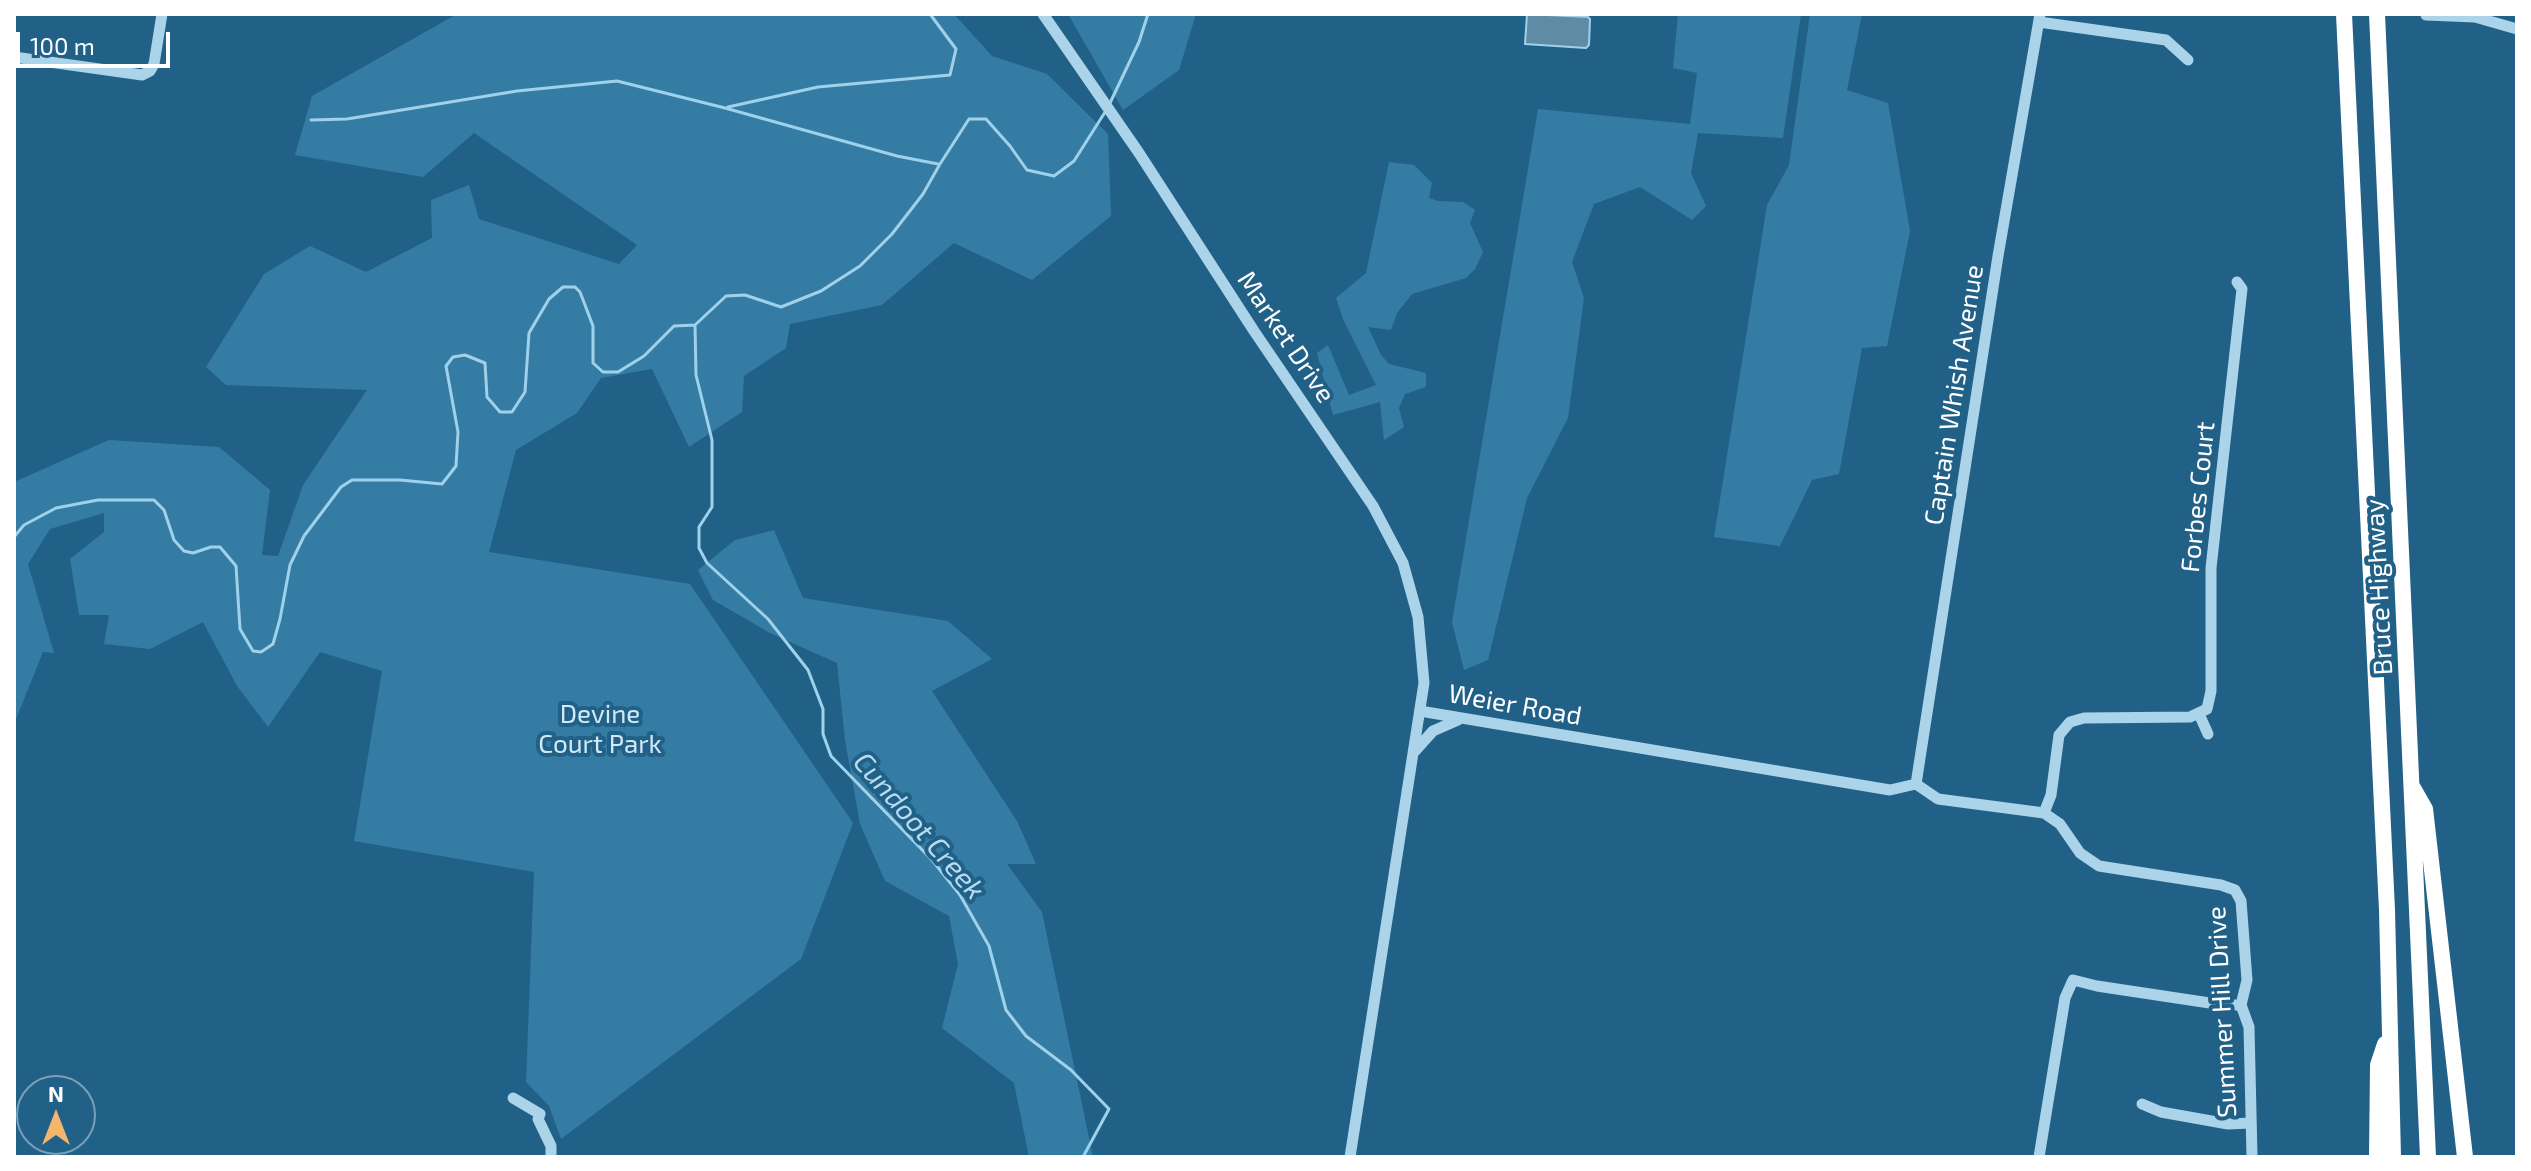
<!DOCTYPE html>
<html>
<head>
<meta charset="utf-8">
<style>
  body { margin:0 }
  #map { position:relative; width:2531px; height:1171px; overflow:hidden; background:#216187; font-family:"Exo 2",sans-serif }
  canvas { display:block }
  .frame { position:absolute; inset:0; border:16px solid #fff; pointer-events:none }
  .north { position:absolute; left:16px; top:1075px; width:80px; height:80px; box-sizing:border-box; background:#216187; border:2px solid #7aa0b7; border-radius:50%; rotate:0deg; font-size:22px; font-weight:700; line-height:32px; text-align:center; color:#fff }
  .north::after { content:''; display:block; margin:auto; width:28px; height:36px; background:#f6b56d; clip-path:polygon(50% 0,100% 100%,50% 72%,0 100%) }
  .scale { position:absolute; left:16px; top:32px; width:154px; height:36px; box-sizing:border-box; border:4px solid #fff; border-top:0; padding-left:10px; font-size:24px; line-height:28px; white-space:nowrap; color:#fff; -webkit-text-stroke:6px #216187; paint-order:stroke }
</style>
</head>
<body>
<div id="map">
<canvas width="2531" height="1171"></canvas>
<div class="frame"></div>
<div class="north">N</div>
<div class="scale">100 m</div>
</div>
<script>
const g = document.querySelector('canvas').getContext('2d');
g.lineJoin = 'round';
function fillPath(path, color) { g.fillStyle = color; g.fill(path, 'evenodd'); }
const toPath = rows => new Path2D(rows.map(r => 'M' + r).join(''));
function trace(path, color, width, dash) { g.strokeStyle = color; g.lineWidth = width; g.lineCap = dash ? 'butt' : 'round'; g.setLineDash(dash || []); g.stroke(path); }
function drawText(font, color, halo, rows, align = 'center') {
  g.font = font + ' "Exo 2",sans-serif'; g.lineWidth = 8; g.setLineDash([]); g.textBaseline = 'middle'; g.strokeStyle = halo; g.fillStyle = color; for (const [text, x, y, turn = 0] of rows) {
    g.save(); g.translate(x, y); g.rotate((+turn || 0) * Math.PI / 180); g.textAlign = isNaN(turn) ? turn : align; if (halo) g.strokeText(text, 0, 0); g.fillText(text, 0, 0); g.restore();
  }
}
fillPath(toPath([
  [457,14,954,14,992,56,1047,74,1108,134,1111,216,1032,280,954,243,882,305,790,324,786,348,744,376,742,412,689,447,652,369,601,378,577,413,516,450,489,552,690,584,853,823,801,959,561,1139,549,1106,526,1082,534,872,354,841,382,671,320,652,268,727,237,686,203,622,150,649,104,644,109,615,79,615,70,559,104,532,104,513,50,529,28,564,54,653,43,652,14,724,14,482,109,440,219,447,270,490,262,555,278,556,303,485,367,390,226,385,206,367,264,274,310,246,366,272,432,238,431,200,469,185,479,219,619,264,637,245,474,133,423,177,295,155,312,96],
  [1068,14,1196,14,1179,70,1123,110],
  [1678,14,1801,14,1783,138,1698,133,1691,173,1706,206,1692,220,1640,187,1594,204,1572,262,1584,298,1568,418,1527,498,1488,660,1464,670,1452,622,1538,109,1690,124,1697,73,1673,68],
  [1810,14,1862,14,1847,90,1888,103,1910,231,1887,346,1862,348,1839,474,1812,480,1780,546,1714,537,1767,205,1789,165],
  [1389,162,1414,165,1432,183,1429,198,1438,201,1463,202,1475,210,1470,223,1483,252,1475,269,1466,278,1412,294,1397,313,1391,330,1368,327,1381,355,1389,364,1426,373,1426,387,1405,394,1399,408,1404,427,1384,440,1380,402,1333,415,1317,353,1328,345,1349,395,1376,385,1343,319,1336,298,1366,273],
  [774,530,803,598,948,621,992,659,932,691,1017,821,1036,864,1007,864,1042,912,1093,1157,1029,1157,1014,1083,942,1028,958,964,949,916,885,881,860,824,845,740,837,663,770,633,713,600,698,570,735,540]
]), '#357ca4');
const water = toPath([
  [1527,14,1588,17,1590,19,1589,45,1586,48,1525,44,1527,14]
]);
fillPath(water, '#608ba5');
trace(water, '#9fd1eb', 2);
trace(toPath([
  [1110,103,1139,42,1148,14],
  [728,107,818,87,950,75,956,49,930,14],
  [311,120,347,119,517,91,617,81,725,108,897,156,938,164],
  [14,537,24,525,56,508,98,500,154,500,164,510,174,540,184,551,193,553,211,547,220,547,236,566,240,629,253,651,261,652,273,644,280,619,290,565,304,536,341,487,352,480,400,480,442,484,456,466,458,432,446,366,453,357,465,355,485,363,487,397,500,412,512,412,525,392,529,333,549,299,563,287,575,287,580,292,593,326,593,363,603,372,618,372,644,356,674,326,695,325],
  [14,670,14,687],
  [1083,1157,1109,1109,1071,1070,1026,1036,1006,1010,989,946,960,895,932,860,831,756,823,734,823,709,808,670,768,619,707,563,699,548,699,527,712,507,712,440,696,375,695,325,726,296,745,295,781,307,821,291,860,266,892,234,923,194,940,164,969,119,986,119,1010,146,1027,170,1054,176,1074,161,1107,109]
]), '#9fd1eb', 3);
trace(toPath([
  [1043,14,1139,153,1254,331,1373,506,1403,563,1418,617,1424,683,1350,1157],
  [2426,15,2475,17,2517,29],
  [2039,22,2166,40,2188,60],
  [14,57,142,75,150,71,154,64,162,14],
  [1420,711,1890,790,1916,784,1938,799,2044,813,2060,824,2080,853,2099,866,2221,885,2235,890,2241,901,2247,980,2241,1005,2249,1027,2252,1157],
  [2199,714,2208,734],
  [1415,751,1433,731,1458,720],
  [1916,784,1998,256,2040,14],
  [2044,813,2051,795,2059,735,2070,722,2084,718,2190,717,2207,709,2211,691,2211,568,2242,289,2237,282],
  [513,1098,540,1114,538,1119,551,1146,551,1157],
  [2142,1104,2161,1112,2228,1124,2251,1123],
  [2039,1157,2065,998,2073,980,2097,986,2223,1005,2241,1005]
]), '#abd3ea', 11);
trace(toPath([
  [2344,14,2387,910,2393,1157],
  [2377,14,2428,1157],
  [2413,788,2425,809,2465,1157],
  [2377,1157,2378,1065,2385,1044]
]), '#fff', 16);
drawText('26px', '#fff', '#216187', [
  ["Market Drive",1286,337,56],
  ["Captain Whish Avenue",1954,395,-81],
  ["Forbes Court",2198,497,-84],
  ["Bruce Highway",2379,587,-93],
  ["Weier Road",1515,705,10],
  ["Summer Hill Drive",2222,1012,-93]
]);
drawText('26px', '#d0e9f7', '#216187', [
  ["Devine",600,714],
  ["Court Park",600,744]
]);
drawText('italic 28px', '#b7dcf1', '#216187', [
  ["Cundoot Creek",919,826,49]
]);
</script>
</body>
</html>
